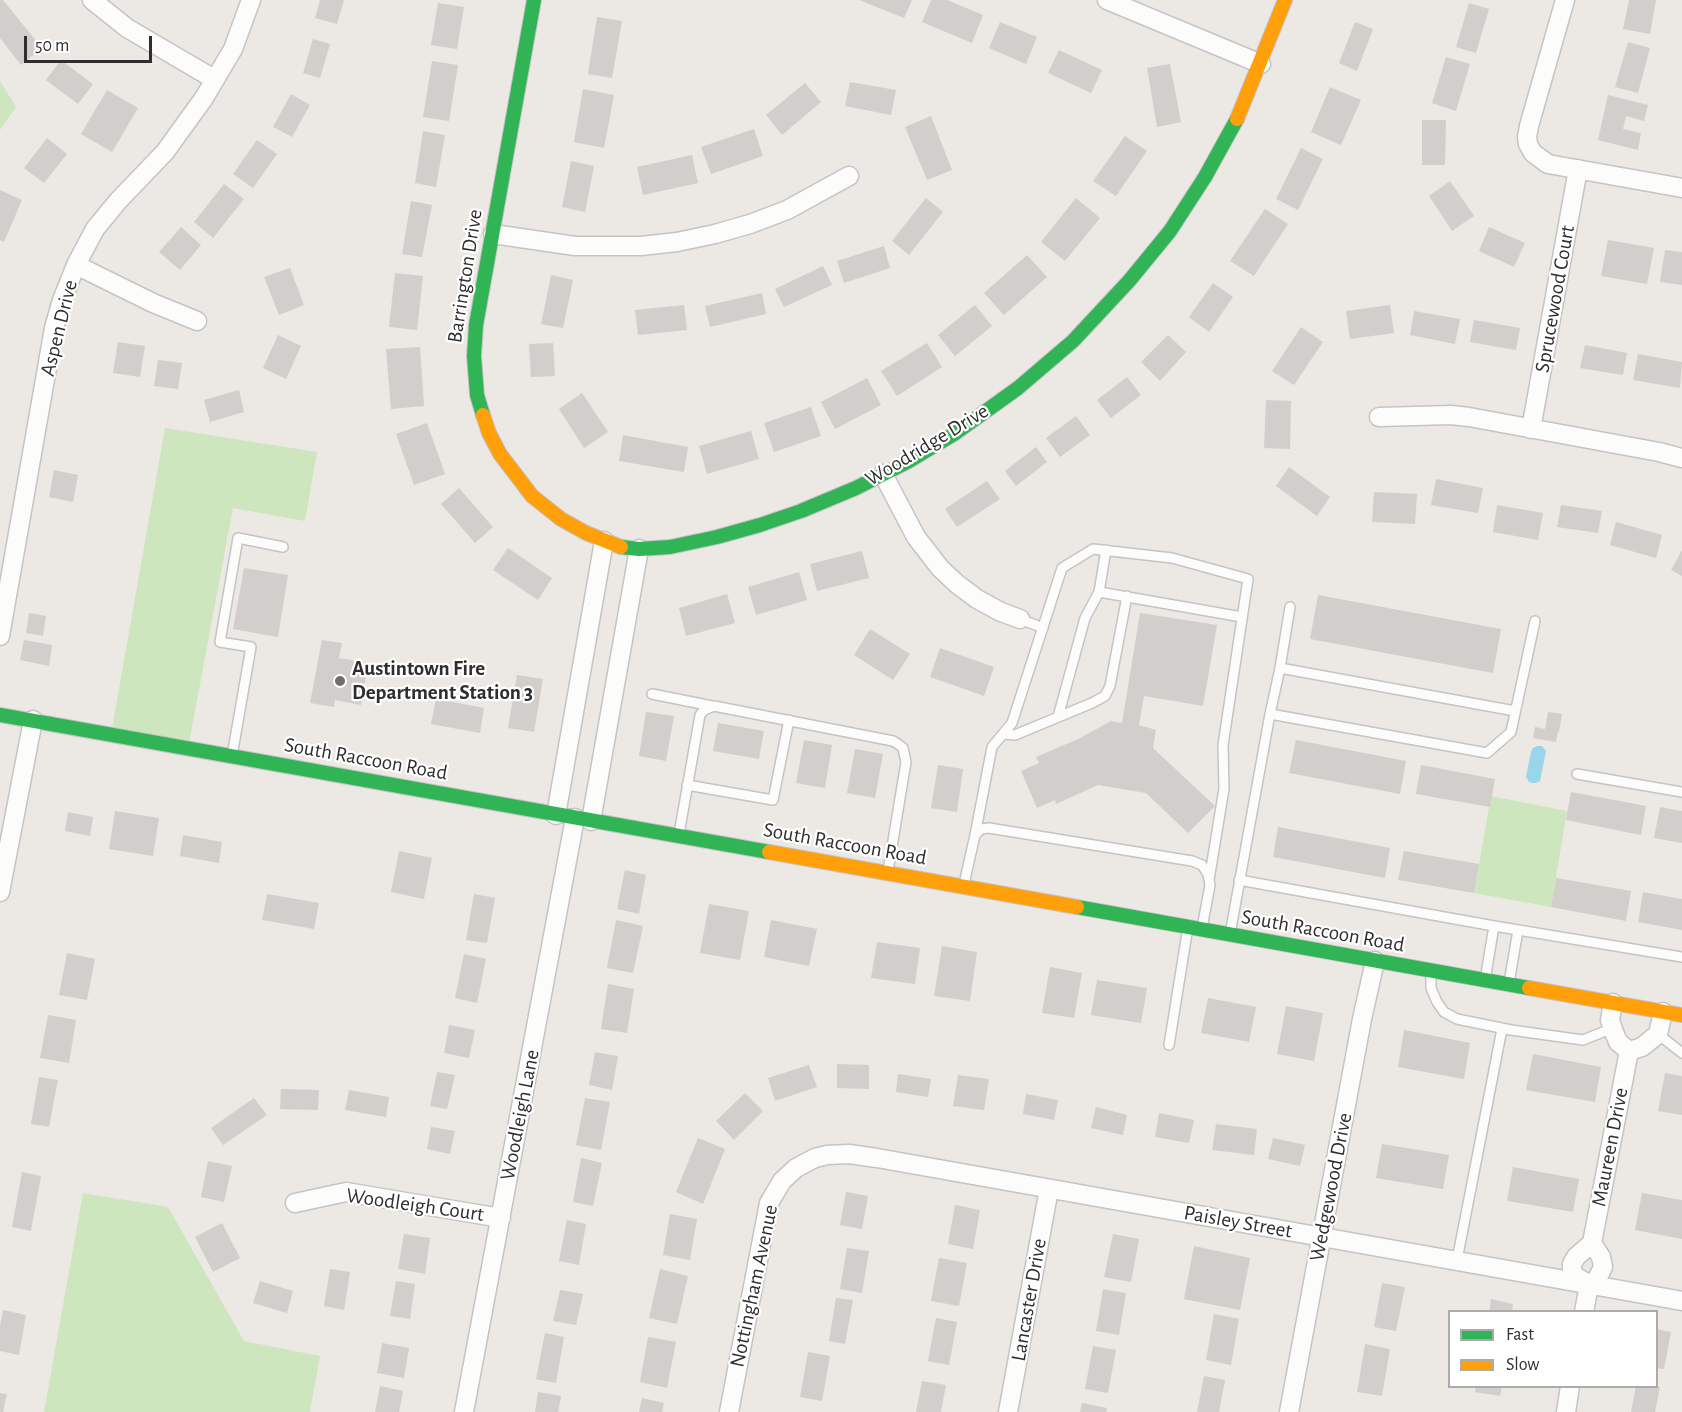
<!DOCTYPE html>
<html>
<head>
<meta charset="utf-8">
<style>
  body { margin:0 }
  #map { position:relative; width:1682px; height:1412px; overflow:hidden; background:#ece8e4; font-family:"Alegreya Sans",sans-serif }
  canvas { display:block }
  .legend { position:absolute; left:1448px; top:1310px; width:210px; height:78px; box-sizing:border-box; background:#fff; border:2px solid #ababab; margin:0; padding:8px 10px; list-style:none; font-size:18px; color:#2e2e2e }
  .legend li { display:flex; align-items:center; gap:12px; height:30px }
  .legend b { width:30px; border:2px solid #ababab }
  .scale { position:absolute; left:24px; top:36px; width:128px; height:27px; box-sizing:border-box; border:3px solid #2e2e2e; border-top:0; padding-left:8px; font-size:18px; line-height:21px; white-space:nowrap; color:#2e2e2e; -webkit-text-stroke:4px #fff; paint-order:stroke }
</style>
</head>
<body>
<div id="map">
<canvas width="1682" height="1412"></canvas>
<ul class="legend">
<li><b style="height:8px;background:#30b455"></b>Fast</li>
<li><b style="height:8px;background:#ff9f0a"></b>Slow</li>
</ul>
<div class="scale">50 m</div>
</div>
<script>
const g = document.querySelector('canvas').getContext('2d');
g.lineJoin = 'round';
function fillPath(path, color) { g.fillStyle = color; g.fill(path, 'evenodd'); }
const toPath = rows => new Path2D(rows.map(r => 'M' + r).join(''));
function trace(path, color, width, dash) { g.strokeStyle = color; g.lineWidth = width; g.lineCap = dash ? 'butt' : 'round'; g.setLineDash(dash || []); g.stroke(path); }
function drawText(font, color, halo, rows, align = 'center') {
  g.font = font + ' "Alegreya Sans",sans-serif'; g.lineWidth = 4.5; g.setLineDash([]); g.textBaseline = 'middle'; g.strokeStyle = halo; g.fillStyle = color; for (const [text, x, y, turn = 0] of rows) {
    g.save(); g.translate(x, y); g.rotate((+turn || 0) * Math.PI / 180); g.textAlign = isNaN(turn) ? turn : align; if (halo) g.strokeText(text, 0, 0); g.fillText(text, 0, 0); g.restore();
  }
}
fillPath(toPath([
  [0,81,16,107,0,130],
  [165,428,317,452,305,521,233,508,188,748,111,734],
  [1491,796,1567,811,1551,907,1474,893],
  [83,1193,168,1207,244,1341,320,1356,310,1412,44,1412]
]), '#cee6be');
fillPath(toPath([
  [1537,746,1542,746,1546,751,1540,781,1536,783,1532,783,1529,782,1526,777,1531,752,1533,748]
]), '#99d6ec');
fillPath(toPath([
  [0,0,3,0,42,48,21,65,0,38],
  [320,0,344,0,337,24,315,18],
  [859,0,912,0,904,18],
  [931,0,947,0,983,15,972,43,922,22],
  [1629,0,1656,0,1650,34,1623,29],
  [438,3,464,7,457,49,431,45],
  [1469,3,1489,9,1476,53,1456,47],
  [597,17,622,21,612,78,588,74],
  [1000,22,1037,37,1026,64,989,48],
  [1355,22,1373,29,1357,71,1339,63],
  [313,39,330,44,320,78,303,73],
  [1628,42,1650,48,1638,93,1615,87],
  [1059,50,1102,70,1091,93,1048,73],
  [1446,57,1470,64,1456,111,1432,103],
  [61,60,93,84,78,104,46,80],
  [432,61,458,65,449,121,423,117],
  [1170,64,1181,122,1157,127,1147,68],
  [850,82,896,90,891,115,845,106],
  [805,83,821,102,782,135,766,115],
  [1330,87,1361,100,1341,145,1311,132],
  [583,89,614,95,604,148,574,142],
  [107,90,138,108,112,152,81,134],
  [291,94,310,105,292,137,273,127],
  [1608,95,1648,105,1644,121,1626,116,1623,129,1641,133,1638,150,1598,140],
  [931,116,952,170,927,180,905,127],
  [1422,120,1446,120,1445,165,1422,165],
  [754,129,763,156,711,174,701,147],
  [423,131,445,135,436,187,415,183],
  [1125,136,1147,151,1116,196,1093,181],
  [47,138,67,154,44,183,24,168],
  [257,140,277,154,253,188,233,174],
  [1301,148,1323,159,1298,210,1276,199],
  [692,155,698,183,643,195,637,167],
  [571,161,594,166,585,212,562,207],
  [1450,181,1474,216,1452,231,1429,196],
  [224,184,244,199,213,238,194,222],
  [0,190,22,200,4,242,0,240],
  [926,198,943,212,909,255,892,241],
  [1076,198,1100,218,1065,261,1041,242],
  [411,201,432,205,422,257,402,254],
  [1265,209,1288,224,1254,276,1230,261],
  [181,227,201,245,180,270,159,252],
  [1489,227,1525,243,1514,267,1479,251],
  [1608,240,1654,248,1647,284,1601,276],
  [884,246,890,268,844,283,837,261],
  [1665,250,1682,252,1682,285,1660,282],
  [1027,255,1047,277,1004,315,984,293],
  [823,266,832,285,784,307,775,289],
  [290,268,304,305,279,315,264,277],
  [395,273,423,276,417,330,389,327],
  [551,275,573,280,563,328,541,324],
  [1213,283,1233,297,1209,332,1189,317],
  [762,293,766,314,710,327,705,306],
  [684,305,687,330,638,335,635,310],
  [975,305,992,326,955,356,938,335],
  [1390,305,1394,333,1350,339,1346,311],
  [1414,311,1460,319,1455,344,1410,335],
  [1474,320,1520,328,1516,350,1470,342],
  [1301,327,1323,342,1294,385,1272,371],
  [278,335,301,346,286,379,263,368],
  [1168,335,1186,352,1160,381,1141,362],
  [118,342,145,346,140,377,113,373],
  [553,343,555,376,531,377,529,344],
  [927,343,942,367,897,396,881,371],
  [1585,345,1627,353,1623,375,1580,368],
  [420,347,424,406,391,409,386,349],
  [1638,354,1682,362,1680,388,1633,380],
  [158,360,182,363,178,389,154,386],
  [1127,377,1141,395,1111,418,1097,400],
  [867,378,881,405,835,429,821,402],
  [239,390,244,412,210,422,204,400],
  [582,393,608,432,584,448,559,409],
  [1266,400,1291,401,1290,449,1264,448],
  [811,407,821,436,774,452,764,423],
  [1076,416,1090,435,1060,457,1046,438],
  [427,423,445,474,414,485,396,434],
  [751,431,759,459,707,474,699,446],
  [623,435,688,447,684,472,619,461],
  [1036,447,1047,462,1016,486,1005,471],
  [1289,467,1330,497,1317,516,1276,486],
  [54,470,78,475,73,502,49,497],
  [1436,479,1483,488,1478,513,1431,505],
  [987,481,1000,499,957,527,945,509],
  [459,488,493,527,475,543,441,504],
  [1374,492,1417,494,1415,524,1372,522],
  [1497,505,1543,513,1538,540,1493,532],
  [1561,505,1602,511,1598,533,1557,527],
  [1616,522,1662,535,1656,558,1610,545],
  [508,548,552,578,538,600,493,570],
  [1682,550,1682,576,1671,570],
  [862,551,869,578,817,591,810,564],
  [244,568,288,575,278,637,233,629],
  [799,572,807,600,756,615,748,587],
  [727,594,735,623,686,636,679,608],
  [1318,595,1501,629,1493,673,1310,639],
  [29,613,46,616,43,636,26,633],
  [1140,613,1217,625,1203,706,1144,696,1139,725,1156,730,1153,748,1215,806,1188,833,1146,793,1098,785,1056,804,1055,800,1037,808,1021,771,1039,763,1036,757,1078,739,1111,721,1122,723],
  [870,629,910,654,893,680,854,655],
  [24,640,52,645,49,666,20,660],
  [322,640,342,643,339,658,368,663,361,705,335,700,334,707,310,703],
  [940,648,994,667,984,696,930,677],
  [517,675,543,679,534,732,508,728],
  [436,699,484,708,480,733,431,724],
  [646,712,674,716,666,761,639,756],
  [1548,712,1562,714,1559,732,1558,731,1556,742,1533,738,1535,727,1545,729],
  [718,723,764,731,759,759,713,751],
  [804,740,832,745,825,788,796,783],
  [1296,740,1406,761,1400,794,1289,773],
  [855,749,883,754,875,798,847,793],
  [938,765,963,769,957,812,931,808],
  [1421,765,1495,779,1490,807,1416,794],
  [1571,792,1646,806,1641,835,1566,820],
  [1660,807,1682,811,1682,843,1654,838],
  [115,811,159,818,153,856,109,849],
  [68,812,93,817,90,836,65,831],
  [1278,827,1390,848,1385,878,1273,857],
  [183,835,222,842,219,863,180,856],
  [399,851,432,858,424,899,391,892],
  [1404,851,1479,864,1474,893,1398,880],
  [625,870,646,875,639,914,617,909],
  [1556,878,1631,891,1626,921,1551,907],
  [1643,892,1682,899,1682,930,1638,922],
  [267,894,319,903,314,929,262,920],
  [474,894,495,898,487,943,466,940],
  [709,904,749,911,740,960,700,953],
  [616,920,643,926,633,973,607,968],
  [771,920,817,929,809,966,764,957],
  [877,942,920,948,915,984,871,978],
  [942,946,977,952,970,1001,934,996],
  [67,953,95,959,87,1000,59,995],
  [464,954,486,959,477,1003,455,998],
  [1050,967,1082,973,1074,1018,1042,1013],
  [1097,980,1147,988,1141,1023,1091,1015],
  [608,984,634,989,627,1033,601,1029],
  [1208,998,1256,1007,1249,1042,1201,1033],
  [1286,1006,1323,1013,1314,1061,1277,1054],
  [48,1015,76,1020,69,1063,40,1058],
  [449,1025,475,1030,469,1058,444,1053],
  [1404,1030,1470,1043,1464,1079,1398,1067],
  [595,1052,618,1056,612,1090,589,1085],
  [1533,1054,1601,1067,1595,1102,1526,1090],
  [837,1064,869,1065,869,1089,837,1088],
  [809,1065,817,1087,775,1101,768,1078],
  [437,1072,455,1075,447,1109,430,1106],
  [1665,1073,1682,1076,1682,1115,1658,1111],
  [898,1074,931,1079,928,1097,896,1092],
  [958,1075,989,1079,984,1110,953,1106],
  [39,1077,58,1080,49,1127,31,1124],
  [281,1089,319,1090,318,1110,280,1109],
  [349,1090,389,1097,386,1117,345,1110],
  [745,1093,763,1111,734,1140,716,1121],
  [1026,1094,1058,1100,1054,1120,1023,1114],
  [254,1098,267,1115,223,1145,211,1128],
  [585,1098,610,1102,601,1150,576,1145],
  [1096,1107,1127,1115,1123,1135,1091,1128],
  [1159,1113,1194,1120,1189,1143,1155,1137],
  [1216,1124,1257,1129,1254,1155,1212,1150],
  [431,1127,455,1131,450,1154,427,1149],
  [698,1138,725,1149,703,1204,676,1192],
  [1273,1138,1305,1145,1300,1166,1268,1159],
  [1382,1144,1449,1155,1443,1189,1376,1178],
  [581,1158,602,1163,593,1206,573,1202],
  [208,1161,232,1166,224,1202,201,1197],
  [1513,1167,1579,1179,1573,1212,1507,1201],
  [22,1172,41,1176,31,1231,12,1227],
  [846,1192,868,1196,862,1229,840,1225],
  [1642,1193,1682,1200,1682,1239,1635,1230],
  [955,1205,980,1210,973,1249,948,1244],
  [670,1214,697,1219,690,1260,663,1255],
  [567,1220,586,1224,579,1265,559,1261],
  [222,1223,240,1258,213,1272,195,1237],
  [404,1234,430,1238,425,1274,398,1269],
  [1113,1234,1139,1239,1131,1282,1104,1277],
  [1194,1246,1250,1258,1240,1310,1184,1299],
  [847,1248,869,1251,862,1293,840,1289],
  [939,1258,967,1263,959,1306,931,1301],
  [330,1269,350,1272,344,1310,324,1306],
  [660,1269,688,1276,677,1324,649,1318],
  [260,1281,293,1291,287,1313,253,1303],
  [396,1281,415,1284,410,1319,390,1316],
  [1382,1283,1405,1287,1396,1331,1374,1327],
  [1103,1289,1126,1293,1119,1335,1096,1331],
  [560,1290,583,1294,576,1325,553,1321],
  [836,1298,853,1300,845,1344,829,1341],
  [1491,1299,1513,1304,1512,1312,1489,1312],
  [3,1310,26,1315,19,1355,0,1351,0,1326],
  [1214,1314,1239,1319,1231,1365,1206,1360],
  [936,1318,957,1322,949,1365,928,1361],
  [1656,1329,1671,1332,1664,1369,1656,1368],
  [545,1333,564,1337,556,1383,536,1379],
  [648,1337,676,1342,667,1388,640,1382],
  [382,1343,409,1348,404,1378,377,1373],
  [1365,1344,1390,1349,1382,1396,1357,1392],
  [1093,1346,1116,1350,1108,1393,1085,1389],
  [808,1352,830,1356,822,1401,800,1397],
  [1204,1376,1225,1380,1219,1412,1197,1412],
  [922,1381,946,1385,941,1412,916,1412],
  [380,1386,403,1391,399,1412,375,1412],
  [1476,1386,1502,1386,1500,1396,1475,1392],
  [1636,1386,1660,1387,1655,1412,1631,1412],
  [538,1392,561,1396,558,1412,535,1412],
  [0,1393,7,1394,3,1412,0,1412],
  [642,1398,664,1403,662,1412,639,1412],
  [1082,1403,1107,1408,1106,1412,1080,1412]
]), '#d1cecb');
const lane = toPath([
  [1106,550,1099,592,1242,617],
  [1020,619,1043,628],
  [1280,668,1515,711],
  [652,694,712,706],
  [1270,714,1280,668,1290,607],
  [1058,717,1085,618,1099,592],
  [1003,734,1015,735,1092,703,1105,696,1110,686,1127,596],
  [232,756,251,647,220,642,238,538,283,547],
  [1577,774,1682,792],
  [687,785,773,800,789,720],
  [679,834,700,715,704,710,714,706,893,741,898,744,903,748,906,762,888,871],
  [975,835,992,747,1012,723,1062,568,1093,549,1172,558,1248,579,1223,745,1224,789,1209,880],
  [1239,880,1494,926,1682,957],
  [964,884,975,835,981,829,989,828,1192,861,1202,865,1208,874,1210,885,1202,928],
  [1230,934,1270,714,1487,753,1511,732,1535,621],
  [1431,973,1431,988,1437,1002,1444,1012,1457,1019,1511,1030,1583,1040,1613,1028],
  [1485,980,1494,926],
  [1509,983,1518,930],
  [1658,1034,1682,1053],
  [1169,1045,1188,927],
  [1457,1260,1502,1029]
]);
const street = toPath([
  [92,0,127,28,214,79],
  [1107,0,1261,64],
  [1565,0,1529,126,1527,137,1528,144,1533,153,1548,164,1682,188],
  [493,234,575,246,641,246,677,242,715,234,750,224,787,210,849,176],
  [76,265,153,303,197,321],
  [1379,417,1451,415,1469,417,1659,452,1682,458],
  [1531,429,1578,169],
  [883,474,916,537,940,568,957,584,977,599,1001,612,1020,619],
  [0,636,54,328,62,300,76,265,95,229,118,201,165,152,204,98,233,49,251,0],
  [556,815,604,541],
  [591,821,639,549],
  [0,892,33,720],
  [1629,1051,1642,1047,1658,1034,1663,1012],
  [295,1203,346,1192,501,1218],
  [1588,1284,1575,1276,1572,1270,1572,1264,1576,1257,1592,1243],
  [1589,1285,1597,1279,1603,1267,1601,1257,1592,1243,1629,1051,1618,1042,1614,1032,1610,1020,1613,1003],
  [1584,1312,1589,1285],
  [464,1412,575,818],
  [729,1412,769,1203,782,1181,796,1168,815,1158,827,1155,849,1154,877,1158,1682,1301],
  [1008,1412,1049,1189],
  [1289,1412,1362,1019,1375,961],
  [1566,1412,1570,1386]
]);
const fast = toPath([
  [483,415,477,395,474,356,476,325,534,0],
  [621,547,639,549,670,547,717,537,760,525,801,511,856,488,909,461,954,434,1018,388,1073,341,1129,281,1170,231,1205,177,1237,119],
  [0,715,769,852],
  [1077,907,1529,988]
]);
const slow = toPath([
  [1237,119,1285,0],
  [483,415,489,433,500,454,532,496,561,519,586,533,621,547],
  [769,852,1077,907],
  [1529,988,1682,1015]
]);
trace(lane, '#c5c4c5', 12);
trace(street, '#c5c4c5', 21);
trace(fast, '#c5c4c5', 16);
trace(slow, '#c5c4c5', 16);
trace(lane, '#fcfcfb', 9);
trace(street, '#fcfcfb', 18);
trace(fast, '#30b455', 14);
trace(slow, '#ff9f0a', 14);
for (const [x, y, r, color] of [
  [340,681,6,"#706f6e"]
]) { const dot = new Path2D(); dot.arc(x, y, r, 0, 2 * Math.PI); g.fillStyle = color; g.fill(dot); trace(dot, '#fff', 2); }
drawText('21px', '#2e2e2e', '#fff', [
  ["Barrington Drive",465,276,-81],
  ["Sprucewood Court",1555,299,-80],
  ["Aspen Drive",59,328,-76],
  ["Woodridge Drive",927,445,-31],
  ["South Raccoon Road",366,759,10],
  ["South Raccoon Road",845,844,10],
  ["South Raccoon Road",1323,931,10],
  ["Woodleigh Lane",520,1115,-79],
  ["Maureen Drive",1610,1147,-79],
  ["Wedgewood Drive",1331,1187,-79],
  ["Woodleigh Court",415,1205,8],
  ["Paisley Street",1238,1222,10],
  ["Nottingham Avenue",754,1286,-78],
  ["Lancaster Drive",1029,1300,-80]
]);
drawText('bold 21px', '#2e2e2e', '#fff', [
  ["Austintown Fire",352,669],
  ["Department Station 3",352,693]
], 'left');
</script>
</body>
</html>
